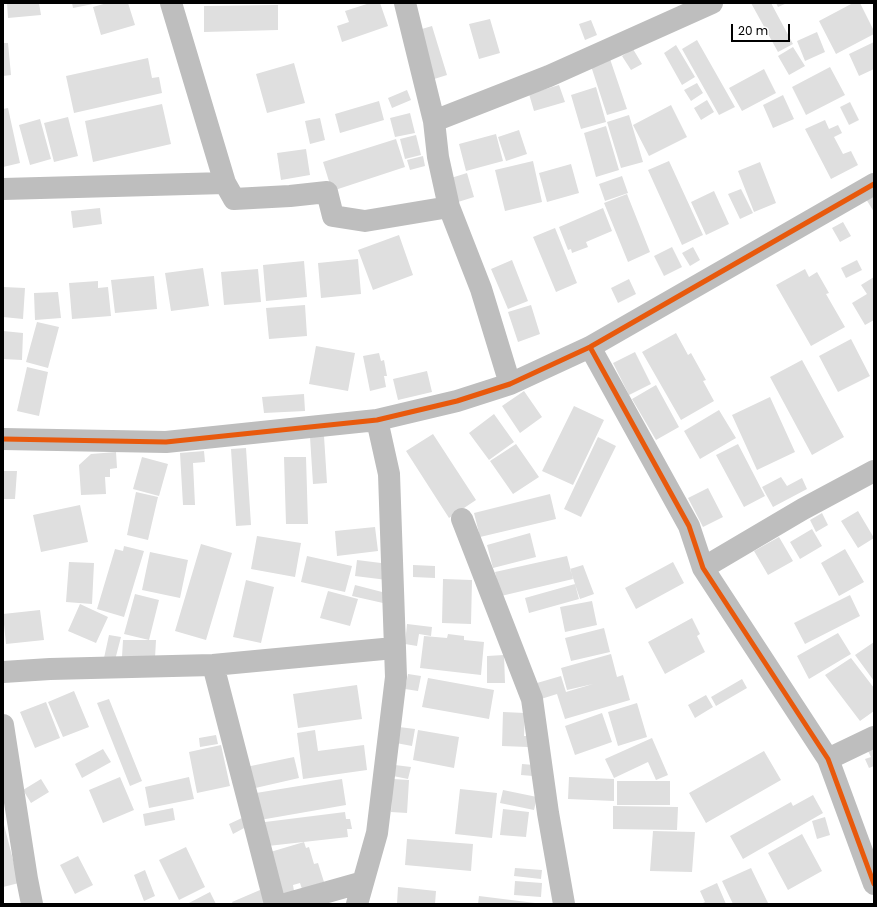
<!DOCTYPE html>
<html>
<head>
<meta charset="utf-8">
<style>
  body { margin:0 }
  #map { position:relative; width:877px; height:907px; overflow:hidden; background:#fff; font-family:Poppins,sans-serif }
  canvas { display:block }
  .frame { position:absolute; inset:0; border:4px solid #000; pointer-events:none }
  .scale { position:absolute; left:731px; top:24px; width:59px; height:18px; box-sizing:border-box; border:2px solid #000; border-top:0; padding-left:5px; font-size:12px; line-height:14px; white-space:nowrap; color:#000; -webkit-text-stroke:3px #fff; paint-order:stroke }
</style>
</head>
<body>
<div id="map">
<canvas width="877" height="907"></canvas>
<div class="frame"></div>
<div class="scale">20 m</div>
</div>
<script>
const g = document.querySelector('canvas').getContext('2d');
g.lineJoin = 'round';
function fillPath(path, color) { g.fillStyle = color; g.fill(path, 'evenodd'); }
const toPath = rows => new Path2D(rows.map(r => 'M' + r).join(''));
function trace(path, color, width, dash) { g.strokeStyle = color; g.lineWidth = width; g.lineCap = dash ? 'butt' : 'round'; g.setLineDash(dash || []); g.stroke(path); }
fillPath(toPath([
  [7,3,39,3,41,15,8,18],
  [72,3,93,3,93,4,73,8],
  [107,3,128,3,135,25,101,35,93,7],
  [370,3,380,3,388,26,342,42,337,26,349,22,345,11],
  [751,3,771,3,793,44,778,52],
  [776,3,787,3,778,7],
  [853,3,860,3,874,31,874,34,836,54,819,21],
  [278,5,278,30,204,32,204,6],
  [490,19,500,53,479,59,469,24],
  [591,20,597,35,585,40,579,24],
  [432,26,447,75,431,80,415,31],
  [817,32,825,52,805,61,797,41],
  [697,40,735,107,719,115,682,49],
  [874,42,874,69,859,76,849,54],
  [3,43,8,43,11,75,3,76],
  [676,45,695,77,682,85,664,53],
  [793,47,805,66,789,75,778,56],
  [633,49,642,64,631,70,622,56],
  [148,58,152,78,159,77,162,93,74,113,66,76],
  [610,59,627,109,607,115,591,66],
  [294,63,305,103,267,113,256,74],
  [830,67,845,95,806,115,792,87],
  [764,69,776,93,742,111,729,88],
  [697,83,703,93,691,101,684,90],
  [559,85,565,102,534,111,529,94],
  [596,87,606,122,581,129,571,95],
  [407,90,411,100,392,108,388,98],
  [783,95,794,119,773,128,763,105],
  [707,100,714,112,701,120,694,108],
  [379,101,384,120,340,133,335,114],
  [850,102,859,120,849,125,840,107],
  [162,104,171,144,93,162,85,121],
  [671,105,687,137,649,156,633,125],
  [8,108,20,163,3,167,3,109],
  [410,113,415,133,395,137,390,118],
  [629,115,643,162,621,168,607,122],
  [68,117,78,156,54,162,44,123],
  [320,118,325,140,310,144,305,121],
  [40,119,51,159,30,165,19,125],
  [825,120,829,129,838,125,842,133,834,137,843,154,851,151,858,165,831,179,805,129],
  [606,126,619,170,596,177,584,133],
  [519,130,527,154,506,161,498,137],
  [496,134,503,161,466,171,459,144],
  [416,135,421,155,405,159,400,139],
  [396,139,405,167,332,191,323,162],
  [306,149,310,175,281,180,277,153],
  [423,156,425,166,410,170,407,160],
  [533,161,542,202,505,211,495,170],
  [669,161,703,235,682,245,648,170],
  [760,162,776,203,754,212,738,171],
  [571,164,579,193,547,202,539,173],
  [467,173,474,197,458,202,451,178],
  [622,176,628,193,605,201,599,184],
  [741,189,753,213,740,219,728,194],
  [714,191,729,224,706,235,691,202],
  [627,194,650,252,628,262,604,203],
  [874,194,874,212,866,199],
  [100,208,102,224,73,228,71,211],
  [603,208,612,231,586,242,588,247,572,253,571,249,568,250,559,227],
  [843,222,851,236,840,242,832,228],
  [555,228,577,283,556,292,533,237],
  [399,235,413,275,373,290,358,250],
  [672,247,682,267,664,276,654,256],
  [693,247,700,260,690,266,682,253],
  [358,259,361,294,321,298,318,263],
  [512,260,528,301,508,309,491,269],
  [857,260,862,270,846,278,841,268],
  [304,261,307,297,266,301,263,265],
  [203,268,209,306,171,311,165,273],
  [258,269,261,302,224,305,221,272],
  [805,269,809,277,817,272,829,293,826,294,845,327,811,346,776,285],
  [154,276,157,309,115,313,111,280],
  [874,277,874,320,865,325,852,303,867,294,861,285],
  [629,279,636,294,618,303,611,288],
  [98,281,98,288,108,287,111,316,72,319,69,283],
  [3,287,25,288,23,319,3,317],
  [58,292,61,318,35,320,34,293],
  [305,305,307,336,269,339,266,308],
  [531,305,540,334,518,342,508,312],
  [37,322,59,327,48,368,26,362],
  [3,331,23,333,22,360,3,359],
  [676,333,688,355,691,353,706,380,703,381,714,401,681,420,642,352],
  [851,339,870,376,838,392,819,356],
  [316,346,355,353,348,391,309,384],
  [635,352,651,384,629,395,613,363],
  [379,353,381,361,384,360,387,376,384,376,386,387,370,391,363,356],
  [802,360,844,437,812,455,770,377],
  [27,367,48,372,39,416,17,411],
  [427,371,432,392,398,400,393,379],
  [656,385,679,427,656,440,632,399],
  [524,391,542,417,520,433,502,406],
  [304,394,305,411,264,413,262,397],
  [770,397,795,452,757,470,732,415],
  [574,406,604,420,573,485,542,471],
  [719,410,736,438,700,459,684,431],
  [494,414,514,442,489,460,469,433],
  [433,434,476,500,449,518,406,451],
  [324,436,327,483,313,484,310,437],
  [598,437,616,446,581,517,564,509],
  [516,444,539,477,513,494,490,461],
  [738,444,765,496,744,507,716,455],
  [246,448,251,525,236,526,231,449],
  [204,451,205,462,193,463,195,505,183,505,180,453],
  [116,452,117,468,110,469,110,477,105,477,106,494,81,495,79,465,91,454],
  [142,457,168,464,159,496,133,489],
  [284,457,306,457,308,524,286,524],
  [3,471,17,471,15,499,3,499],
  [781,477,787,486,802,478,807,489,773,507,762,487],
  [708,488,723,517,703,527,688,498],
  [136,492,158,497,148,540,127,535],
  [550,494,556,519,480,537,474,513],
  [80,505,88,542,41,552,33,515],
  [858,511,874,538,858,548,841,521],
  [822,513,828,525,816,532,810,520],
  [375,527,378,551,337,556,335,531],
  [812,529,822,546,800,559,790,542],
  [530,533,536,557,493,568,487,545],
  [257,536,301,543,295,577,251,569],
  [779,537,793,561,768,575,754,551],
  [201,544,232,553,206,640,175,631],
  [124,546,144,551,124,617,97,609,115,549,123,551],
  [845,549,864,582,839,596,821,563],
  [150,552,188,560,180,598,142,590],
  [307,556,352,566,345,592,301,582],
  [567,556,573,579,501,596,495,572],
  [357,560,389,564,387,580,355,576],
  [69,562,94,563,92,604,66,602],
  [673,562,684,583,636,609,625,588],
  [413,565,435,566,435,578,413,577],
  [583,565,594,594,580,599,570,569],
  [443,579,472,580,471,624,442,623],
  [246,580,274,587,261,643,233,637],
  [575,584,579,599,529,613,525,598],
  [355,585,386,593,383,603,352,596],
  [328,591,358,599,350,626,320,618],
  [135,594,159,600,149,640,124,634],
  [850,595,860,616,805,644,794,623],
  [592,601,597,625,565,632,560,607],
  [80,604,108,617,96,643,68,631],
  [40,610,44,640,6,644,3,614],
  [692,618,700,634,697,636,705,652,665,674,648,642],
  [407,624,432,627,431,636,419,634,417,646,405,644],
  [604,628,610,652,571,661,565,638],
  [838,633,851,654,809,679,797,656],
  [448,634,464,636,464,640,484,642,481,675,420,668,424,636,447,638],
  [109,635,121,637,115,660,104,658],
  [123,640,156,640,155,658,122,657],
  [874,642,874,681,855,655],
  [611,654,617,677,623,675,630,700,565,719,557,694,541,699,537,683,561,676,566,692,593,684,567,690,561,668],
  [504,655,505,683,487,683,487,656],
  [851,658,874,688,874,711,860,721,825,675],
  [408,674,421,676,418,691,405,689],
  [428,678,494,690,489,719,422,707],
  [742,679,747,688,716,706,711,697],
  [357,685,362,719,298,728,293,694],
  [74,691,89,727,63,737,48,702],
  [706,695,713,707,695,718,688,705],
  [109,699,142,781,130,786,97,703],
  [46,702,60,738,35,748,20,712],
  [637,703,647,737,618,746,608,712],
  [503,712,525,713,524,736,529,736,528,747,502,746],
  [602,713,612,742,575,755,565,726],
  [399,727,415,729,412,746,396,743],
  [315,730,318,751,364,745,367,770,303,779,297,733],
  [418,730,459,737,454,768,413,760],
  [216,735,218,744,200,747,199,738],
  [652,738,668,775,656,780,648,762,614,778,605,759],
  [221,745,230,786,197,793,189,752],
  [874,748,874,766,869,768,865,759,871,757,868,751],
  [103,749,111,762,82,778,75,764],
  [764,751,781,780,706,823,689,793],
  [294,757,299,778,251,789,246,767],
  [522,764,534,765,533,776,521,775],
  [395,765,411,767,408,779,393,776],
  [120,777,134,810,103,823,89,790],
  [189,777,194,799,149,808,145,787],
  [569,777,614,779,614,801,568,799],
  [41,779,49,792,31,803,23,790],
  [342,779,346,805,260,820,256,793],
  [393,779,409,780,407,813,391,812],
  [617,781,670,781,670,805,617,805],
  [460,789,497,793,492,838,455,834],
  [503,790,537,797,534,810,500,803],
  [813,795,823,813,743,859,730,836,791,802,793,806],
  [613,806,678,807,677,830,613,829],
  [173,808,175,820,145,826,143,814],
  [503,809,529,812,526,837,500,835],
  [345,812,346,819,350,819,352,829,347,829,348,837,268,846,265,822],
  [825,817,830,835,817,839,812,821],
  [242,818,246,827,233,834,229,824],
  [3,821,19,883,3,887],
  [653,831,695,832,692,872,650,871],
  [802,834,822,871,788,890,768,853],
  [407,839,473,844,471,871,405,865],
  [304,842,306,848,309,847,314,864,318,863,324,882,302,889,300,883,293,885,294,891,275,897,267,853],
  [186,847,205,887,179,900,159,860],
  [78,856,93,885,75,894,60,865],
  [515,868,542,870,541,879,514,876],
  [751,868,768,903,765,904,733,904,722,881],
  [145,870,155,896,144,901,134,875],
  [515,881,542,883,541,897,514,895],
  [717,883,726,904,701,904,705,902,700,891],
  [398,887,436,891,435,904,397,904],
  [260,890,267,904,233,904,232,902],
  [210,892,216,904,187,904],
  [479,896,535,903,535,904,478,904]
]), '#dfdfdf');
trace(toPath([
  [171,3,225,183,234,199,290,196,327,192,333,216,365,221,449,207],
  [405,3,434,121,438,157,449,207,481,289,510,384],
  [434,121,549,76,712,3],
  [3,189,225,183],
  [590,347,689,526,703,568,828,759,874,884],
  [3,439,166,442,377,420,457,401,510,384,590,347,874,184],
  [462,519,532,699,548,813,564,904],
  [703,568,803,509,874,471],
  [213,665,275,904],
  [3,672,50,669,213,665,394,648],
  [3,725,27,879,32,904],
  [828,759,874,737],
  [285,904,363,882],
  [357,904,377,833,396,677,389,474,377,420]
]), '#bebebe', 22);
trace(toPath([
  [590,347,689,526,703,568,828,759,874,884],
  [3,439,166,442,377,420,457,401,510,384,590,347,874,184]
]), '#e8590c', 5);
</script>
</body>
</html>
